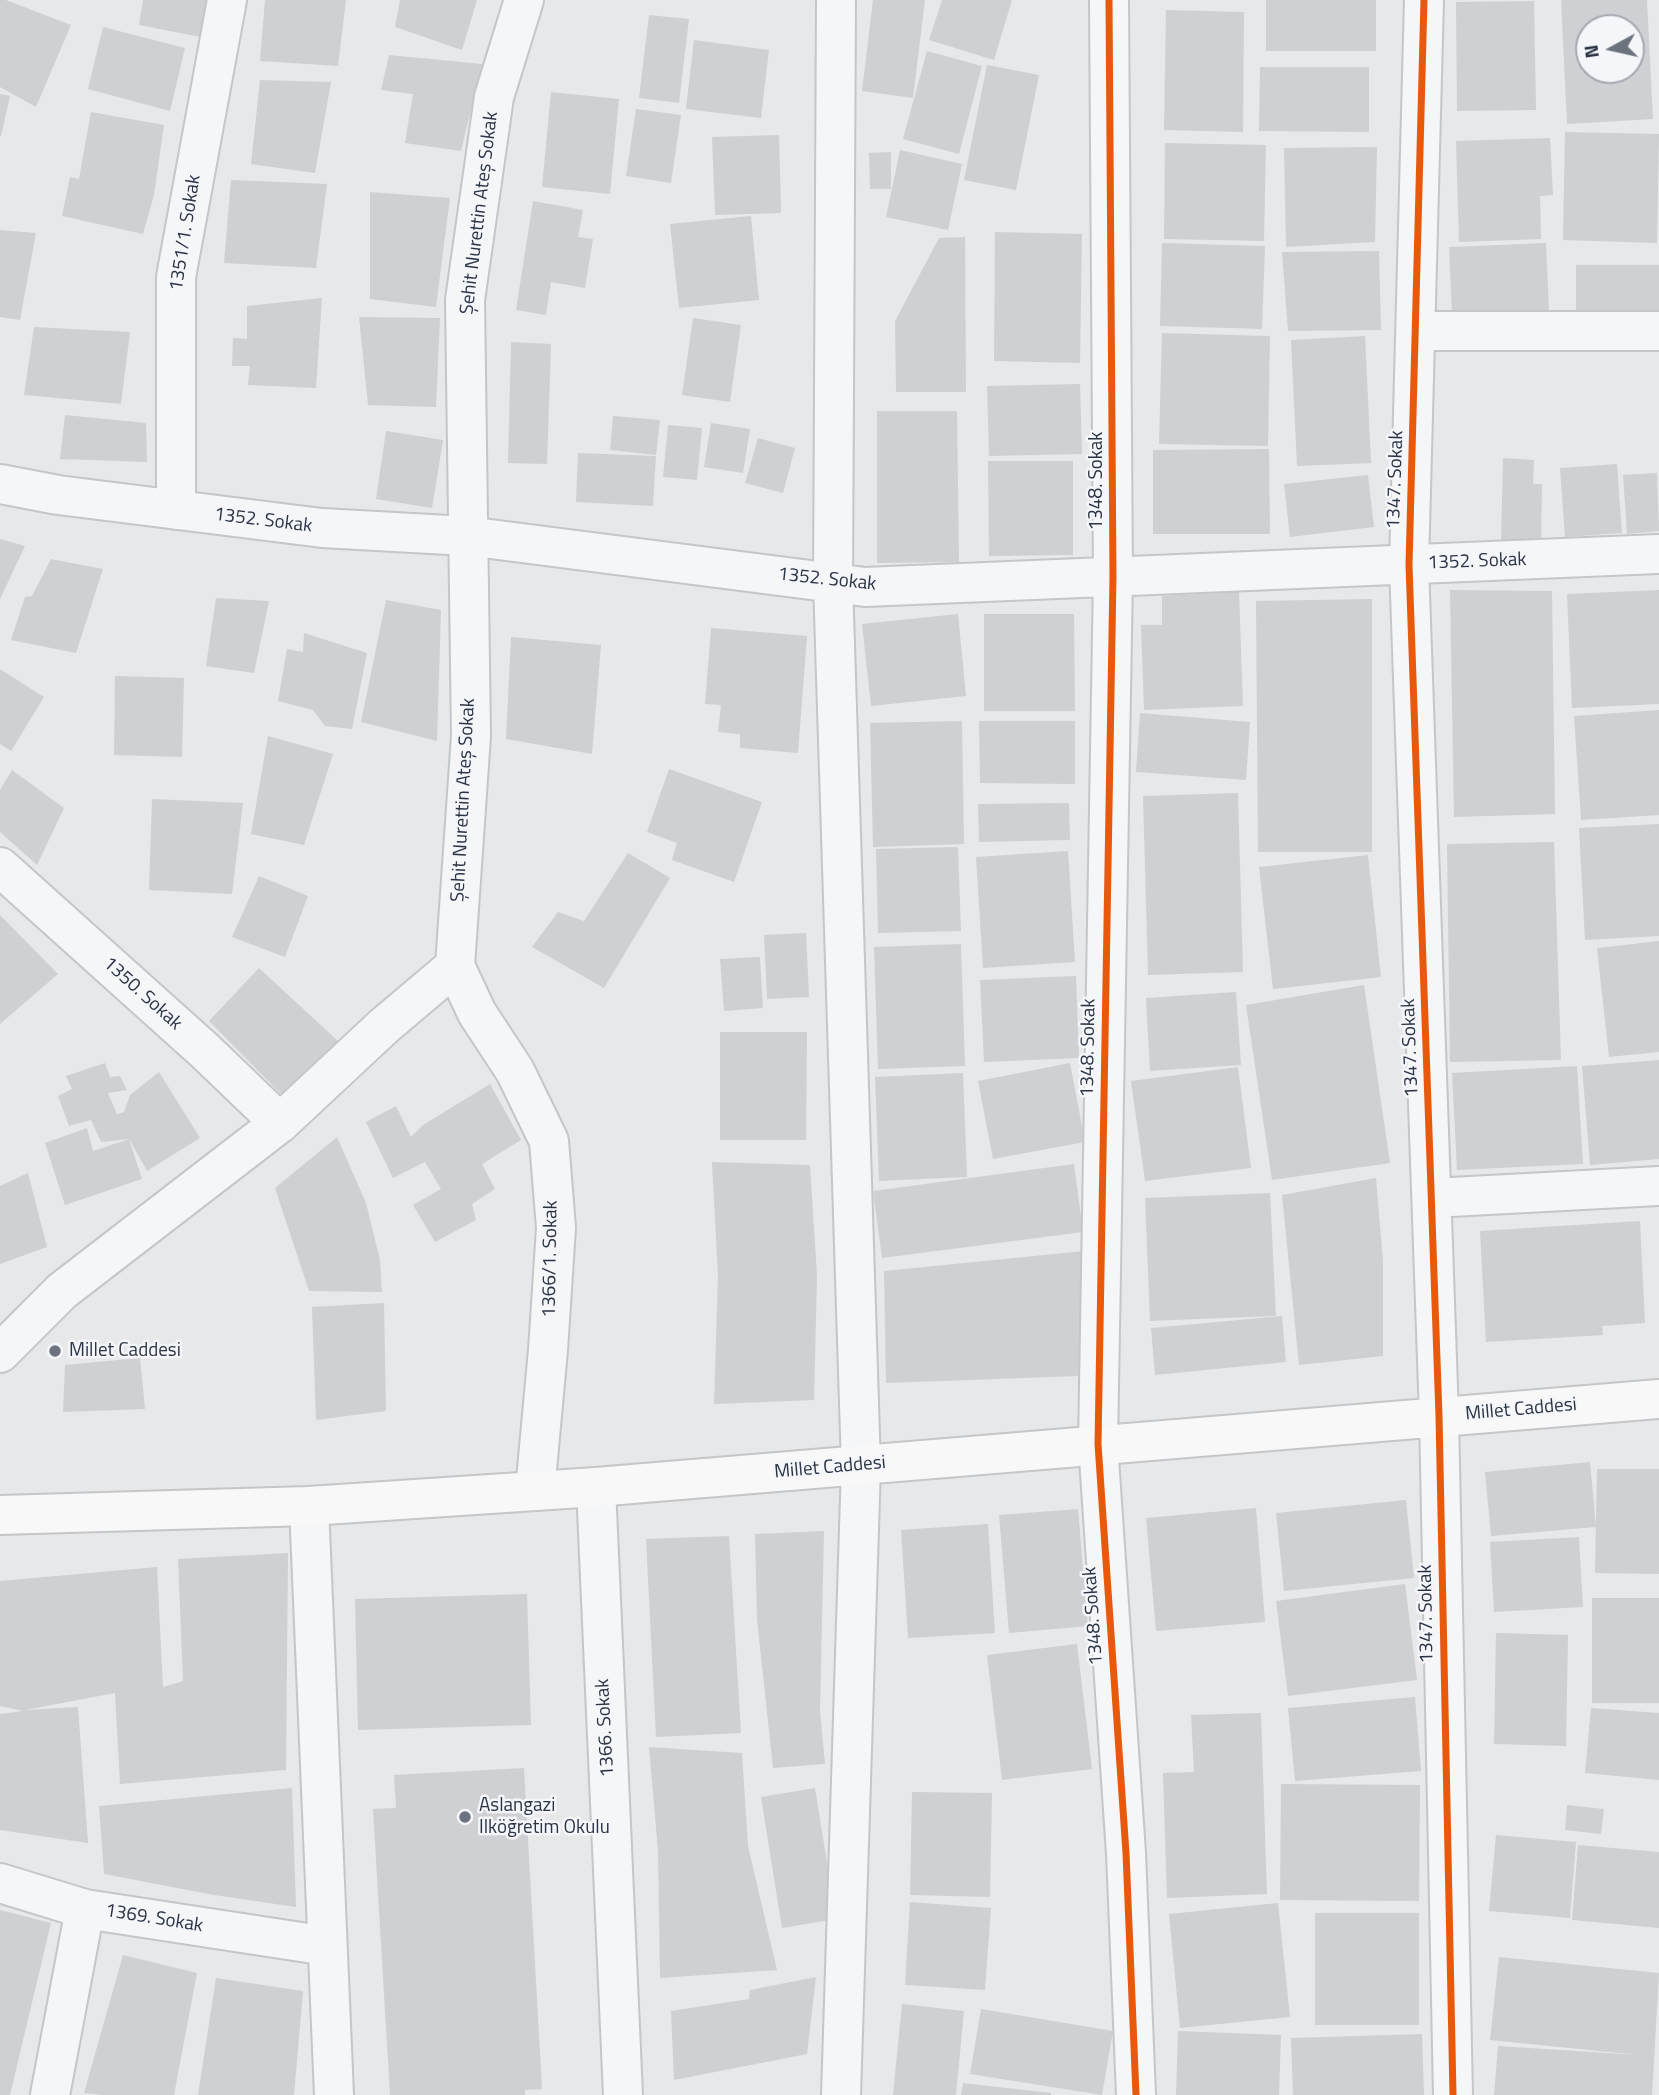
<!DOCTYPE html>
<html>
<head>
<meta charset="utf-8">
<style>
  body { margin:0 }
  #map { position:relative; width:1659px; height:2095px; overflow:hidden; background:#e6e8ea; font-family:"Titillium Web",sans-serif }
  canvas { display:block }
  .north { position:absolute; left:1575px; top:14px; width:70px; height:70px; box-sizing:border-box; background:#f4f6f9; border:2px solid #a4a8b1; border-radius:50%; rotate:262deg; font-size:19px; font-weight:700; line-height:28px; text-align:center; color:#2b3445 }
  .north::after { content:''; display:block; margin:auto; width:24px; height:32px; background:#6c737f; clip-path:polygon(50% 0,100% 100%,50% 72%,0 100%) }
</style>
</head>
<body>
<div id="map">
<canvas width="1659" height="2095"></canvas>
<div class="north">N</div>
</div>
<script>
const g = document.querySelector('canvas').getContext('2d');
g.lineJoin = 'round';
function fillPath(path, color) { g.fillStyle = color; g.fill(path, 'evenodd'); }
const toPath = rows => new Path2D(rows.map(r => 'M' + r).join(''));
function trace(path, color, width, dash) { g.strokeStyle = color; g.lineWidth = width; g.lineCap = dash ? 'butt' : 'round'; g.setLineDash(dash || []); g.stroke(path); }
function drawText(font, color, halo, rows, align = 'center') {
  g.font = font + ' "Titillium Web",sans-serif'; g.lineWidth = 5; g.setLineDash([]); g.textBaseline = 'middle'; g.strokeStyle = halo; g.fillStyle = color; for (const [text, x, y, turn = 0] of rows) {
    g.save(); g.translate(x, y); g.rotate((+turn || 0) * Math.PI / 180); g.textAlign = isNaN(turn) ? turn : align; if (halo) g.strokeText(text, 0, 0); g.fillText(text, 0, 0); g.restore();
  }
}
fillPath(toPath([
  [0,0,6,0,71,25,36,107,0,87],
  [143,0,219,0,211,39,139,25],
  [265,0,346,0,338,66,260,61],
  [400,0,477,0,462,50,395,27],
  [873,0,925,0,913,98,862,91],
  [942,0,1012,0,994,60,929,40],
  [1266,0,1376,0,1376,51,1266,51],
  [1561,0,1647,0,1653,119,1567,124],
  [1589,28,1631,28,1631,70,1589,70],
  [1534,1,1536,110,1457,111,1456,2],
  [1166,10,1244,12,1243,132,1164,130],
  [649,15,689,19,679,103,639,98],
  [103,27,185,48,170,111,88,89],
  [694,40,769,50,761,118,686,109],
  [927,51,982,66,959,154,903,139],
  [389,55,482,64,461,151,405,143,413,94,381,90],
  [987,65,1039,75,1016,190,964,180],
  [1260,67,1369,67,1369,132,1259,131],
  [260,80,331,82,315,173,251,164],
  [551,92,619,99,610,194,542,187],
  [0,94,10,96,1,136,0,136],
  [636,109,681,115,671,183,626,176],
  [91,112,164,125,154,195,143,234,62,216,70,177,79,179],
  [1565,132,1659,134,1657,243,1563,240],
  [779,135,781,213,715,215,712,137],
  [1550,138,1553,195,1540,196,1541,239,1459,242,1456,141],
  [1165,143,1266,145,1264,241,1164,239],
  [1377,147,1375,242,1286,247,1284,148],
  [900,150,962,164,948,230,886,217],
  [891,152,891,189,870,189,869,153],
  [231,180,327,184,316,268,224,263],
  [370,192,450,198,436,307,370,299],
  [533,201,583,210,578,237,593,239,585,288,551,282,546,315,516,310],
  [751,216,759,300,679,308,670,224],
  [0,230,36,233,20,320,0,317],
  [995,232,1082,234,1080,363,994,361],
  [965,237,966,392,896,392,895,321,939,238],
  [1162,243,1265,246,1262,329,1160,326],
  [1546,243,1549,311,1452,315,1449,247],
  [1379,251,1381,330,1288,331,1282,252],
  [1576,265,1659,265,1659,312,1576,313],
  [322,298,316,388,248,385,250,366,232,366,233,338,247,339,247,306],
  [359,317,440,318,436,407,368,405],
  [693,318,741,325,730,402,682,395],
  [34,327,130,332,121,404,24,395],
  [1162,333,1270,336,1268,446,1159,444],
  [1365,336,1371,463,1297,466,1291,340],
  [511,342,551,344,547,464,508,463],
  [1080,384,1082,454,989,456,987,386],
  [877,411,957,411,959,562,877,563],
  [65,415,146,423,147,462,60,459],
  [613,416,660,420,656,455,610,450],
  [711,423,750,429,743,473,704,467],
  [668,425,702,428,697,480,663,477],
  [386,431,443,440,432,508,376,499],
  [758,438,795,448,783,493,745,483],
  [1269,449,1270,534,1153,534,1153,450],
  [578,453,656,456,653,506,576,502],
  [1503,458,1534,460,1533,484,1542,484,1541,545,1501,544],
  [988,461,1073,461,1073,555,989,556],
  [1617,464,1622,533,1565,537,1560,468],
  [1657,473,1659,531,1627,534,1623,475],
  [1368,475,1374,527,1290,537,1284,484],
  [0,539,25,546,0,599],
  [51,559,103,569,76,653,11,640,25,597,32,596],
  [1450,590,1552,591,1555,814,1454,817],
  [1659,590,1659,704,1572,708,1567,594],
  [1239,592,1243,706,1144,710,1141,625,1162,625,1162,596],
  [216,598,269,601,254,673,206,666],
  [1372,599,1372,852,1258,852,1256,601],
  [386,600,441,610,437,741,361,722],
  [958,614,966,696,871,706,862,624],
  [984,614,1074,614,1075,711,984,711],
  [711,628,807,636,798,753,740,748,740,734,718,732,721,705,705,704],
  [304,633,367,653,352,729,325,726,313,710,278,701,287,649,303,652],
  [511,637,601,645,592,754,506,739],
  [0,669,44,697,11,751,0,744],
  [115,676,184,678,182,757,114,755],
  [1659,710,1659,815,1581,820,1574,716],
  [1140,713,1250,722,1246,780,1136,772],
  [962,721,964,844,873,847,870,723],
  [979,721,1075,721,1075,784,980,783],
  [268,736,333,754,304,845,251,834],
  [669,769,762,802,734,882,672,860,677,843,647,832],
  [12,770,64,808,37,865,0,832,0,790],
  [1238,793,1243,972,1148,975,1143,796],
  [152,799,243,803,232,894,149,890],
  [1069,803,1070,840,979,842,978,804],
  [1659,824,1659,936,1585,940,1579,828],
  [1554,842,1561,1060,1450,1062,1447,844],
  [958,847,961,931,878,933,876,849],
  [1068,851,1075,962,983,968,976,857],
  [628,853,670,878,604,988,532,947,558,912,584,921],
  [1368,855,1381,977,1273,989,1259,867],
  [259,876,308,896,285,957,232,937],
  [0,915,58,974,0,1024],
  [806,933,809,997,767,999,764,935],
  [1659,941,1659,1052,1609,1057,1597,948],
  [961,944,965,1066,878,1069,874,947],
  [760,957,763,1008,724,1011,720,959],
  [259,968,339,1042,287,1100,209,1021],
  [1076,976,1079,1058,984,1062,980,980],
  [1364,985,1390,1163,1272,1180,1246,1005],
  [1236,992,1241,1065,1150,1071,1146,998],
  [720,1032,807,1032,806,1140,720,1140],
  [1659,1060,1659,1159,1590,1165,1582,1066],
  [105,1063,110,1077,120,1076,127,1090,108,1093,117,1114,124,1112,130,1095,159,1072,200,1138,147,1171,129,1139,142,1179,65,1205,45,1143,87,1128,93,1151,129,1139,101,1142,91,1120,69,1126,58,1096,72,1089,66,1076],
  [1070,1063,1085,1142,993,1159,978,1081],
  [1577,1066,1583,1164,1457,1170,1452,1073],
  [1238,1067,1251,1168,1145,1181,1131,1081],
  [963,1073,967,1177,879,1181,875,1077],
  [490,1084,521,1140,482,1164,495,1189,472,1204,476,1220,435,1242,413,1205,441,1189,425,1162,393,1178,366,1122,396,1106,411,1137,423,1125],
  [337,1137,366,1203,380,1260,382,1292,309,1291,275,1188],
  [712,1162,810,1165,817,1275,814,1400,714,1404,718,1276],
  [1074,1164,1083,1232,882,1258,873,1191],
  [28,1173,47,1247,0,1264,0,1186],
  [1376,1178,1383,1261,1383,1356,1299,1365,1282,1195],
  [1270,1193,1276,1316,1150,1321,1145,1198],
  [1640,1221,1645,1323,1602,1326,1603,1335,1486,1342,1480,1231],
  [1084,1251,1079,1376,886,1383,884,1271],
  [384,1303,386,1411,316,1420,312,1307],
  [1282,1316,1286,1362,1155,1375,1151,1328],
  [140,1358,145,1409,63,1412,65,1365],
  [1590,1462,1596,1527,1491,1536,1485,1472],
  [1597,1469,1659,1469,1659,1574,1595,1573],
  [1406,1500,1414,1578,1284,1591,1276,1513],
  [1256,1508,1265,1622,1156,1631,1146,1518],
  [1078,1509,1088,1626,1009,1633,999,1515],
  [988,1524,995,1633,908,1638,901,1530],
  [824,1531,820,1711,825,1764,773,1768,757,1619,755,1534],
  [729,1536,741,1733,656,1737,646,1539],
  [1579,1537,1583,1607,1494,1612,1490,1542],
  [288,1553,286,1770,120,1784,115,1693,25,1710,78,1707,88,1843,0,1830,0,1714,23,1711,0,1706,0,1581,157,1567,163,1687,183,1681,178,1559],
  [1405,1584,1417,1680,1288,1696,1276,1601],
  [527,1594,531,1725,358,1730,355,1599],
  [1592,1598,1659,1598,1659,1703,1592,1703],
  [1496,1633,1568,1635,1566,1746,1494,1744],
  [1077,1644,1092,1769,1002,1780,987,1655],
  [1415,1697,1421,1771,1295,1781,1288,1708],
  [1591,1708,1659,1713,1659,1780,1585,1773],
  [1261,1713,1267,1894,1167,1898,1163,1773,1194,1772,1191,1715],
  [649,1747,742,1753,748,1846,777,1970,660,1978,658,1851],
  [524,1768,542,2089,525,2090,525,2095,390,2095,373,1809,396,1808,394,1775],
  [1281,1784,1420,1785,1419,1901,1280,1900],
  [292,1788,296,1907,214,1895,104,1874,99,1806],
  [815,1788,836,1919,782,1928,761,1797],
  [912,1792,992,1793,990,1897,910,1895],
  [1567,1805,1604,1809,1601,1834,1565,1830],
  [1496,1835,1576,1842,1570,1918,1489,1911],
  [1578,1845,1659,1852,1659,1928,1572,1920],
  [910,1902,991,1908,985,1990,905,1985],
  [1278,1903,1290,2017,1180,2028,1169,1914],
  [0,1910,51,1923,10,2095,0,2095],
  [1315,1913,1419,1913,1419,2025,1315,2025],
  [123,1955,197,1973,174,2095,103,2095,84,2093],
  [1499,1957,1659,1973,1652,2095,1494,2095,1498,2046,1638,2055,1490,2040],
  [816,1977,807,2054,674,2080,671,2011,749,1999,750,1990],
  [216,1978,303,1991,294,2095,198,2095],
  [902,2004,964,2011,956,2095,893,2095],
  [981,2009,1113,2031,1102,2095,970,2074],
  [1178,2031,1281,2035,1279,2095,1176,2095],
  [1422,2034,1424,2095,1293,2095,1291,2038],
  [963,2083,1051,2093,1051,2095,961,2095]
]), '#ced0d3');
const minor = toPath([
  [836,0,833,582,861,1466,841,2095],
  [1109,0,1113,577,1098,1444,1126,1853,1136,2095],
  [1424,0,1409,565,1439,1416,1453,2095],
  [1416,331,1659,331],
  [0,484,58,495,322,528,467,536,865,587,1659,554],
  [176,510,176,277,227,0],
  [0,867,205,1051,280,1123],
  [455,966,477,1013,515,1071,549,1141,556,1228,548,1350,535,1491],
  [1432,1198,1659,1186],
  [596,1487,623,2095],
  [309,1506,334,2095],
  [0,1883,85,1909],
  [50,2095,85,1909,327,1946]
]);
const tertiary = toPath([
  [0,1353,62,1291,280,1123,384,1026,455,966,471,736,465,300,494,97,524,0]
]);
const secondary = toPath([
  [0,1515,309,1506,596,1487,1659,1399]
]);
trace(minor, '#c4c6c8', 42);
trace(tertiary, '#c4c6c8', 42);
trace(secondary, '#c4c6c8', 42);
trace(minor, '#f5f6f7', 38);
trace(tertiary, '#f5f6f7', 38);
trace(secondary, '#f8f8f8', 38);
trace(toPath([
  [1109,0,1113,577,1098,1444,1126,1853,1136,2095],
  [1424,0,1409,565,1439,1416,1453,2095]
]), '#e8590c', 7);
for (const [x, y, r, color] of [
  [55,1351,7,"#6c737f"],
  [465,1817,7,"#6c737f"]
]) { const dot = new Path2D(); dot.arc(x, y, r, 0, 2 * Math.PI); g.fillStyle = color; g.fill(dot); trace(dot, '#f4f6f9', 2.5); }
drawText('19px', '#2b3445', '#f4f6f9', [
  ["Şehit Nurettin Ateş Sokak",480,213,-83],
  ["1351/1. Sokak",186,233,-81],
  ["1347. Sokak",1396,480,-88],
  ["1348. Sokak",1097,481,-90],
  ["1352. Sokak",263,521,7],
  ["1352. Sokak",1477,562,-2],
  ["1352. Sokak",827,580,6],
  ["Şehit Nurettin Ateş Sokak",464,800,-87],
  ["1350. Sokak",142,994,42],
  ["1348. Sokak",1089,1048,-89],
  ["1347. Sokak",1411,1048,-92],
  ["1366/1. Sokak",551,1259,-89],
  ["Millet Caddesi",1521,1410,-5],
  ["Millet Caddesi",830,1468,-5],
  ["1347. Sokak",1427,1614,-91],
  ["1348. Sokak",1094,1616,-94],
  ["1366. Sokak",606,1728,-93],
  ["1369. Sokak",154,1919,9]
]);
drawText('19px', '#2b3445', '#f4f6f9', [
  ["Millet Caddesi",69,1351],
  ["Aslangazi",479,1806],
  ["Ilköğretim Okulu",479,1828]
], 'left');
</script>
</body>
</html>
